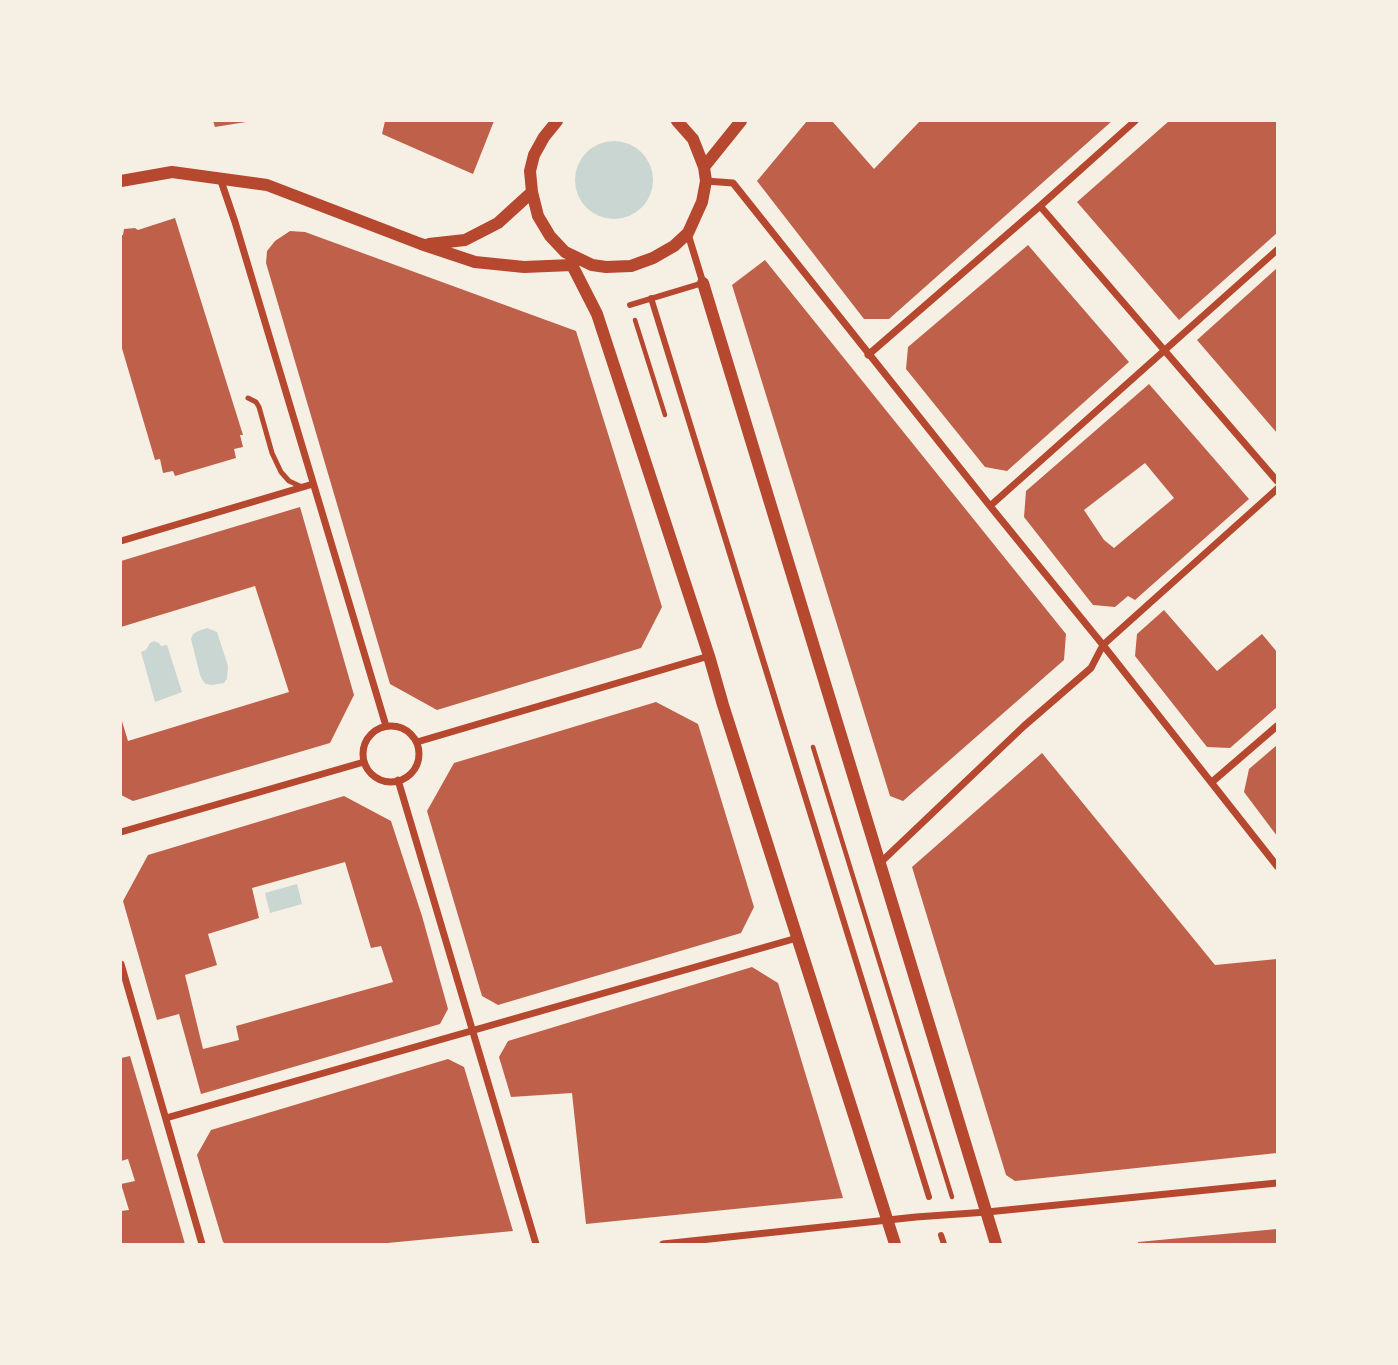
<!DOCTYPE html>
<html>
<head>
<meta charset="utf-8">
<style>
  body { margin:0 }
  #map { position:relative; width:1398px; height:1365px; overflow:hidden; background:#f6efe4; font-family:"Fira Sans",sans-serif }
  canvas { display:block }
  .frame { position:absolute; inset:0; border:122px solid #f6efe4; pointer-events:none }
</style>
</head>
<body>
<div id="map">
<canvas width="1398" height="1365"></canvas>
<div class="frame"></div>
</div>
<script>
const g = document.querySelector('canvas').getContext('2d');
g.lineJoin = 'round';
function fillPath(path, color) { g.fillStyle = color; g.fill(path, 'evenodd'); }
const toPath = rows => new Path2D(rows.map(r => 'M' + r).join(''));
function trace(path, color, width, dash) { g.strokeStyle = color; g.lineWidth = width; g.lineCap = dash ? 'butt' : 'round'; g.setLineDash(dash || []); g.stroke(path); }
fillPath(toPath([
  '575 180a39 39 0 1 1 78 0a39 39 0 1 1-78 0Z',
  [207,628,217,632,228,666,227,679,224,683,212,685,206,684,203,681,200,675,191,639,193,634,198,631],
  [154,641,159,643,161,646,167,645,182,692,155,702,141,652,146,650,150,643],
  [297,884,302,904,270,913,265,893]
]), '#c9d6d2');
fillPath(toPath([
  [213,121,246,121,246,122,215,127],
  [385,121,494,121,473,174,382,134],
  [807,121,832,121,874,169,920,121,1112,121,889,319,864,319,757,181],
  [1169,121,1277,121,1277,233,1179,320,1077,202],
  [175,218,243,435,240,435,243,447,234,449,236,458,175,476,173,471,163,473,160,459,155,460,121,345,121,235,123,235,124,229,135,228,138,230],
  [290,231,305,232,576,331,662,607,641,648,437,710,390,684,266,263,267,251,275,241],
  [1028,245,1129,362,1007,471,985,467,906,369,908,347],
  [765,260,1066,634,1064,660,903,801,890,796,732,285],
  [1277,268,1277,433,1197,340],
  [1149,384,1249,499,1135,600,1128,596,1115,607,1093,605,1024,517,1026,491],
  [1145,463,1174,498,1114,548,1104,540,1084,510],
  [300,507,354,695,330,743,133,801,121,795,121,718,128,741,289,692,255,586,121,627,121,561],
  [1164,610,1217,671,1262,634,1277,652,1277,707,1230,748,1207,747,1135,656,1137,634],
  [656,702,698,724,754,907,741,933,498,1005,482,996,427,811,454,763],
  [1277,745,1277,836,1244,792,1249,769],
  [1042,753,1215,965,1277,959,1277,1153,1015,1181,1006,1175,912,867],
  [344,796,391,821,422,916,448,1009,440,1024,201,1094,179,1014,157,1020,123,901,148,855],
  [345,862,371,948,381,946,393,982,236,1026,239,1040,203,1049,185,975,217,965,208,934,259,918,252,888],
  [752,967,778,983,843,1198,586,1224,572,1093,511,1097,499,1057,508,1041],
  [130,1056,141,1093,185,1244,121,1244,121,1211,129,1210,121,1184,135,1181,128,1159,121,1161,121,1058],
  [448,1059,464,1067,513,1231,377,1244,226,1244,223,1242,197,1155,211,1130],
  [1277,1229,1277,1244,1138,1244,1138,1242]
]), '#bf614a');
trace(toPath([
  [635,320,665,415],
  [813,747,952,1197]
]), '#b5482f', 4.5);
trace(toPath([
  [248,398,256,402,259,407,272,453,281,472,289,481,302,487]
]), '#b5482f', 5);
trace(toPath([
  [651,298,929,1197],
  [630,305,703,283],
  [941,1235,944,1244]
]), '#b5482f', 6);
trace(toPath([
  [220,178,235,222,386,726],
  [706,181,733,183,990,506,1103,645,1277,866],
  [1040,206,1277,481],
  [688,234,703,283],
  [868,355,1040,206,1135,121],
  [990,506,1277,250],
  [121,541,313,484],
  '363 754a28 28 0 1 1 56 0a28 28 0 1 1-56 0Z',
  [417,742,709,656],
  [398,780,536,1244],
  [1212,782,1277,726],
  [121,832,364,762],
  [880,863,1024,726,1091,668,1103,645,1277,489],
  [121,964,202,1244],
  [166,1118,797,938],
  [663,1244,916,1217,987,1212,1277,1183]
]), '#b5482f', 7);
trace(toPath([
  [557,121,544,137,534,155,530,171,532,192,538,216,550,236,565,252,592,265,606,267,631,266,653,258,674,246,688,233,702,202,706,181,704,167,693,139,677,121],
  [704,167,741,121],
  [121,181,172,172,267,185,421,244,475,262,524,267,572,265,597,314,709,656,723,705,895,1244],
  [429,244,465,240,498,223,532,192],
  [703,283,996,1244]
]), '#b5482f', 12);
</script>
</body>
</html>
